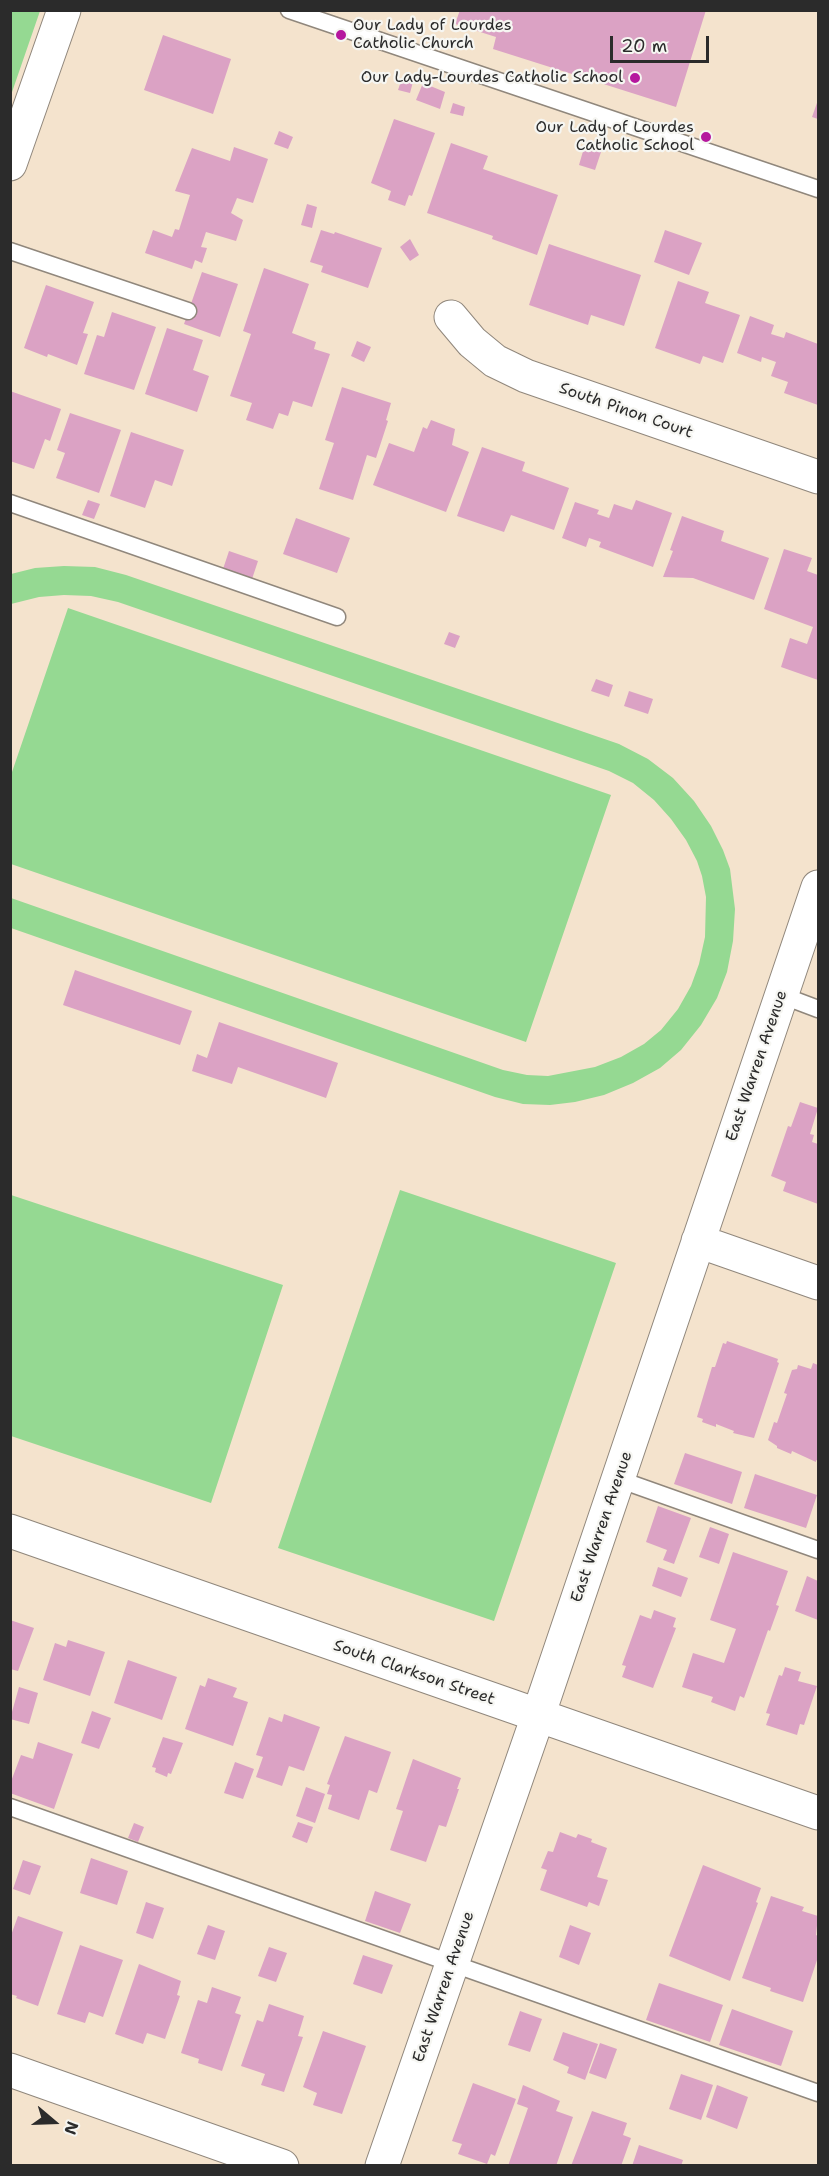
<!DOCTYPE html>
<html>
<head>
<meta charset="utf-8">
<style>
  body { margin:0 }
  #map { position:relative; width:829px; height:2176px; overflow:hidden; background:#f4e3cd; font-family:"Shantell Sans",sans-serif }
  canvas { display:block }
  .frame { position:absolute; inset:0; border:12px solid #2b2b2b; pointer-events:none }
  .north { position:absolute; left:24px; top:2092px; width:60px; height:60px; -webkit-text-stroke:4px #f6f6f2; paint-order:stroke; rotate:109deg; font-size:16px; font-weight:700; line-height:24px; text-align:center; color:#2b2b2b }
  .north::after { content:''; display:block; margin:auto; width:21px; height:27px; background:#2b2b2b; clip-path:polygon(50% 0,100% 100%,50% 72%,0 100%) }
  .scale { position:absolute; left:610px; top:36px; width:99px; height:27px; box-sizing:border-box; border:3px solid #2b2b2b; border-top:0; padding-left:8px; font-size:18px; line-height:21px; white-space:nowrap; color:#2b2b2b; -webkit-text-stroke:4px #f6f6f2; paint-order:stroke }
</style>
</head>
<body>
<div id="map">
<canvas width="829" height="2176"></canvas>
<div class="frame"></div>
<div class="north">N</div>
<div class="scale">20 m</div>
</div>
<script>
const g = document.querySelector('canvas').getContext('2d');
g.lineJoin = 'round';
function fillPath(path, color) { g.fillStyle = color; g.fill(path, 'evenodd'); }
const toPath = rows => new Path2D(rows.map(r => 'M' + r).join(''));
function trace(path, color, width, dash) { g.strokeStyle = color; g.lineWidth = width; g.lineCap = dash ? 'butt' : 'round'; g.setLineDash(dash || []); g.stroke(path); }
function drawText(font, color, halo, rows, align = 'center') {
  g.font = font + ' "Shantell Sans",sans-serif'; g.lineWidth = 4.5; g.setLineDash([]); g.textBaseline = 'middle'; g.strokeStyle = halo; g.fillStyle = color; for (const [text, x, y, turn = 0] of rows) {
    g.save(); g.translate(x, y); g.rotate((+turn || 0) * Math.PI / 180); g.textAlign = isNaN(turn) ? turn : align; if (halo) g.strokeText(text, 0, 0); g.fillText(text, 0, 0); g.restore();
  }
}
fillPath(toPath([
  [11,10,40,11,11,95,10,11],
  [64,566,95,567,126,575,619,744,648,759,673,778,694,801,711,826,723,850,730,869,735,909,733,941,727,972,717,998,701,1025,681,1050,660,1068,633,1083,604,1095,575,1102,550,1105,523,1104,495,1097,11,928,11,898,503,1070,527,1075,548,1076,595,1067,621,1057,644,1044,661,1030,678,1009,691,986,699,964,705,937,706,897,702,876,697,861,686,840,671,819,654,800,633,783,609,771,118,602,91,596,64,595,39,597,11,604,11,574,35,568],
  [68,608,611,795,526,1042,11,864,11,775],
  [400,1190,616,1263,494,1621,278,1548],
  [11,1195,283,1285,211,1503,11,1436]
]), '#95d992');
fillPath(toPath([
  [460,10,706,10,676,107,493,49,496,37,455,24],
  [163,35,231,59,213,114,144,90],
  [402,78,413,82,410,93,398,90],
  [423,83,445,92,440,109,416,100],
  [818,100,818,119,812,117],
  [453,103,465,107,463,116,450,113],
  [394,119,435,133,412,196,409,195,405,206,388,200,391,191,371,183],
  [279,131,293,137,288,149,274,144],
  [586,141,603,146,595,170,579,165],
  [451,143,488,156,483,169,558,195,537,255,492,239,493,236,427,213],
  [234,147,268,159,253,203,237,198,231,213,243,220,236,241,206,232,201,247,207,248,202,263,195,260,192,269,145,253,153,230,172,237,175,229,179,230,190,195,175,191,192,148,230,161],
  [307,204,317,207,312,228,301,225],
  [321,230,334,234,335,232,382,248,368,288,321,272,323,266,310,262],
  [665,230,702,243,689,275,654,262],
  [410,239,419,255,410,261,400,247],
  [549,244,641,275,624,326,591,315,588,325,529,305],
  [264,268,309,284,292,333,316,342,314,349,330,354,312,407,293,401,288,416,279,413,273,429,246,420,252,403,230,396,251,334,243,331],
  [202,272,238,284,220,337,184,324],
  [678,281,709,292,705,303,740,315,723,363,703,356,700,364,655,348],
  [46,285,94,302,83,333,88,334,77,365,48,354,47,357,24,348],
  [112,312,156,327,134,390,84,374,97,335,104,337],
  [750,316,774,325,771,334,784,338,786,332,818,344,818,405,784,393,788,382,771,376,776,362,762,357,761,362,737,353],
  [167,328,203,340,193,370,209,376,197,412,145,394],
  [357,341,371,347,364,362,351,356],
  [342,387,391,403,386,420,388,421,376,458,367,455,353,500,319,489,334,443,325,440],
  [10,391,61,409,50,441,45,439,34,469,10,461],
  [70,413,121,430,99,493,56,478,65,453,57,450],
  [431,420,455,429,452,445,469,452,446,512,373,485,389,443,414,452,423,427,427,429],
  [131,432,184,450,172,486,155,480,145,508,110,496],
  [482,447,525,462,522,471,569,488,554,530,511,515,504,532,457,516],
  [88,500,100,504,94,519,82,515],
  [636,500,672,513,653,567,599,547,601,542,589,538,586,547,562,538,575,502,599,510,597,514,609,518,614,504,632,510],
  [682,516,724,531,721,541,769,558,754,600,693,578,663,577,673,551,670,550],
  [296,518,350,538,337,573,283,554],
  [784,549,812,558,807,571,818,575,818,680,781,667,790,638,807,644,813,627,764,609],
  [229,551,258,561,252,579,223,569],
  [449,632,460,636,455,648,444,644],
  [596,679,613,685,609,697,591,691],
  [629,691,653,699,648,714,624,706],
  [75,970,192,1011,180,1045,63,1005],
  [219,1022,338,1063,326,1098,238,1067,232,1084,192,1071,197,1054,207,1058],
  [800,1102,818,1108,810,1134,814,1135,812,1142,818,1144,818,1204,783,1191,786,1182,771,1176,788,1126,791,1127],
  [727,1341,778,1359,777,1362,779,1363,754,1438,733,1433,734,1431,716,1424,716,1427,702,1422,703,1419,697,1417,712,1367,715,1367,723,1343,726,1344],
  [813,1363,818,1365,818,1461,816,1460,816,1462,792,1451,791,1454,777,1448,777,1446,768,1440,774,1422,777,1423,787,1394,784,1393,792,1370,797,1369,798,1365,811,1369],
  [685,1453,742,1472,732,1504,674,1484],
  [755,1474,817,1495,806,1528,744,1508],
  [658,1506,691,1518,674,1564,663,1560,667,1550,646,1542],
  [710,1527,729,1534,719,1564,699,1557],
  [733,1552,788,1571,776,1605,779,1606,770,1631,768,1630,744,1698,740,1696,735,1711,711,1702,713,1697,682,1687,693,1653,724,1663,736,1629,710,1620],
  [658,1567,688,1578,681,1597,652,1586],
  [807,1576,818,1581,818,1620,795,1611],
  [654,1610,676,1618,673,1627,676,1628,653,1688,622,1677,626,1666,622,1665,640,1615,651,1619],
  [10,1620,34,1628,18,1671,10,1669],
  [68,1640,105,1652,90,1696,43,1680,55,1643,66,1647],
  [128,1660,177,1677,162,1720,114,1703],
  [785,1667,801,1672,798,1681,817,1686,804,1725,800,1724,797,1735,766,1725,770,1714,766,1713,779,1675,782,1676],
  [208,1678,237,1688,233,1697,248,1702,233,1746,185,1729,200,1685,205,1687],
  [19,1687,38,1693,29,1724,10,1719],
  [92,1711,111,1718,99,1749,81,1743],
  [284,1714,320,1727,304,1771,289,1766,282,1786,256,1777,263,1757,256,1755,269,1717,282,1722],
  [345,1736,391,1752,377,1793,369,1790,359,1820,328,1809,332,1795,327,1794,330,1785,327,1784],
  [163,1737,183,1743,171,1774,168,1773,167,1777,155,1772,156,1768,152,1767],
  [38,1742,73,1754,54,1809,10,1793,10,1784,21,1755,33,1759],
  [413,1759,461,1778,457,1789,459,1789,446,1827,439,1825,426,1862,390,1850,403,1811,396,1809],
  [235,1762,254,1769,243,1799,224,1793],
  [306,1787,325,1794,315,1823,296,1816],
  [298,1822,313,1827,307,1843,292,1837],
  [134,1823,144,1827,138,1842,128,1838],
  [560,1832,576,1838,578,1834,592,1839,591,1842,607,1848,597,1877,608,1880,599,1906,589,1902,587,1907,540,1890,547,1870,541,1868,548,1851,553,1852],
  [91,1858,128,1871,117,1905,80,1893],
  [23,1860,41,1866,30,1895,13,1889],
  [703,1865,761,1888,756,1902,758,1903,730,1981,669,1956],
  [375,1891,411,1904,400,1933,365,1921],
  [771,1896,804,1907,802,1911,818,1916,816,1935,818,1936,818,1957,803,2002,770,1991,771,1988,742,1978],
  [146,1902,164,1908,153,1939,136,1933],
  [18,1916,63,1932,38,2006,16,1998,17,1996,10,1994,10,1938],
  [208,1925,225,1931,215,1960,197,1954],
  [570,1925,591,1933,579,1965,559,1957],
  [80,1945,123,1960,103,2017,89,2012,85,2023,57,2014],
  [269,1947,287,1953,276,1982,258,1976],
  [363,1955,393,1965,382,1994,353,1984],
  [139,1964,181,1981,177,1995,180,1996,165,2039,147,2033,143,2044,115,2034],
  [659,1983,723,2005,710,2042,646,2020],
  [212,1987,241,1997,235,2013,241,2015,222,2071,198,2063,199,2059,181,2053,198,2000,207,2003],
  [269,2004,304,2016,298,2036,303,2037,284,2092,261,2085,265,2074,241,2066,257,2020,263,2022],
  [732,2009,793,2031,781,2066,719,2045],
  [520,2011,542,2019,530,2052,508,2045],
  [323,2031,366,2046,342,2114,313,2105,317,2093,303,2087],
  [563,2032,598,2044,585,2080,567,2073,569,2067,553,2060],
  [600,2043,617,2049,606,2079,589,2073],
  [681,2074,713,2085,701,2120,669,2109],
  [473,2083,516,2099,495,2156,491,2154,487,2164,458,2154,462,2144,452,2141],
  [523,2085,560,2101,556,2111,573,2117,556,2166,508,2166,528,2108,517,2104],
  [717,2085,748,2097,737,2129,706,2117],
  [592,2111,627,2123,623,2135,631,2138,621,2166,571,2166],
  [639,2145,683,2160,681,2166,632,2166]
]), '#dba2c4');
const lane = toPath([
  [289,10,818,189],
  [10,251,188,311],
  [10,503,337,617],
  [781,995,818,1009],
  [618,1479,818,1550],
  [10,1807,818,2093]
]);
const street = toPath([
  [451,317,472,342,495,361,526,376,818,477],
  [698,1241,818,1283],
  [10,1531,818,1813],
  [382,2166,538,1716,818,887]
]);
const secondary = toPath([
  [10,164,64,10],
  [10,2070,282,2166]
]);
trace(lane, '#90877c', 19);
trace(street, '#90877c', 35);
trace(secondary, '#90877c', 35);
trace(lane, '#fff', 16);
trace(street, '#fff', 33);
trace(secondary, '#fff', 33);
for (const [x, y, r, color] of [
  [341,35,6,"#b5179e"],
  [635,78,6,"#b5179e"],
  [706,137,6,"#b5179e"]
]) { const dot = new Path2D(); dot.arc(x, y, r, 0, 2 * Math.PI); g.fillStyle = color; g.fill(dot); trace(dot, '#f6f6f2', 2); }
drawText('16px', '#2b2b2b', '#f6f6f2', [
  ["Our Lady of Lourdes",353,26,"left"],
  ["Catholic Church",353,44,"left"],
  ["Our Lady-Lourdes Catholic School",623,78],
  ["Our Lady of Lourdes",694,128],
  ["Catholic School",694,146]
], 'right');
drawText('16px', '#2b2b2b', '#f6f6f2', [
  ["South Pinon Court",626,411,19],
  ["East Warren Avenue",757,1066,-71],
  ["East Warren Avenue",602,1527,-71],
  ["South Clarkson Street",414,1673,19],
  ["East Warren Avenue",444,1987,-71]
]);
</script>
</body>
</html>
